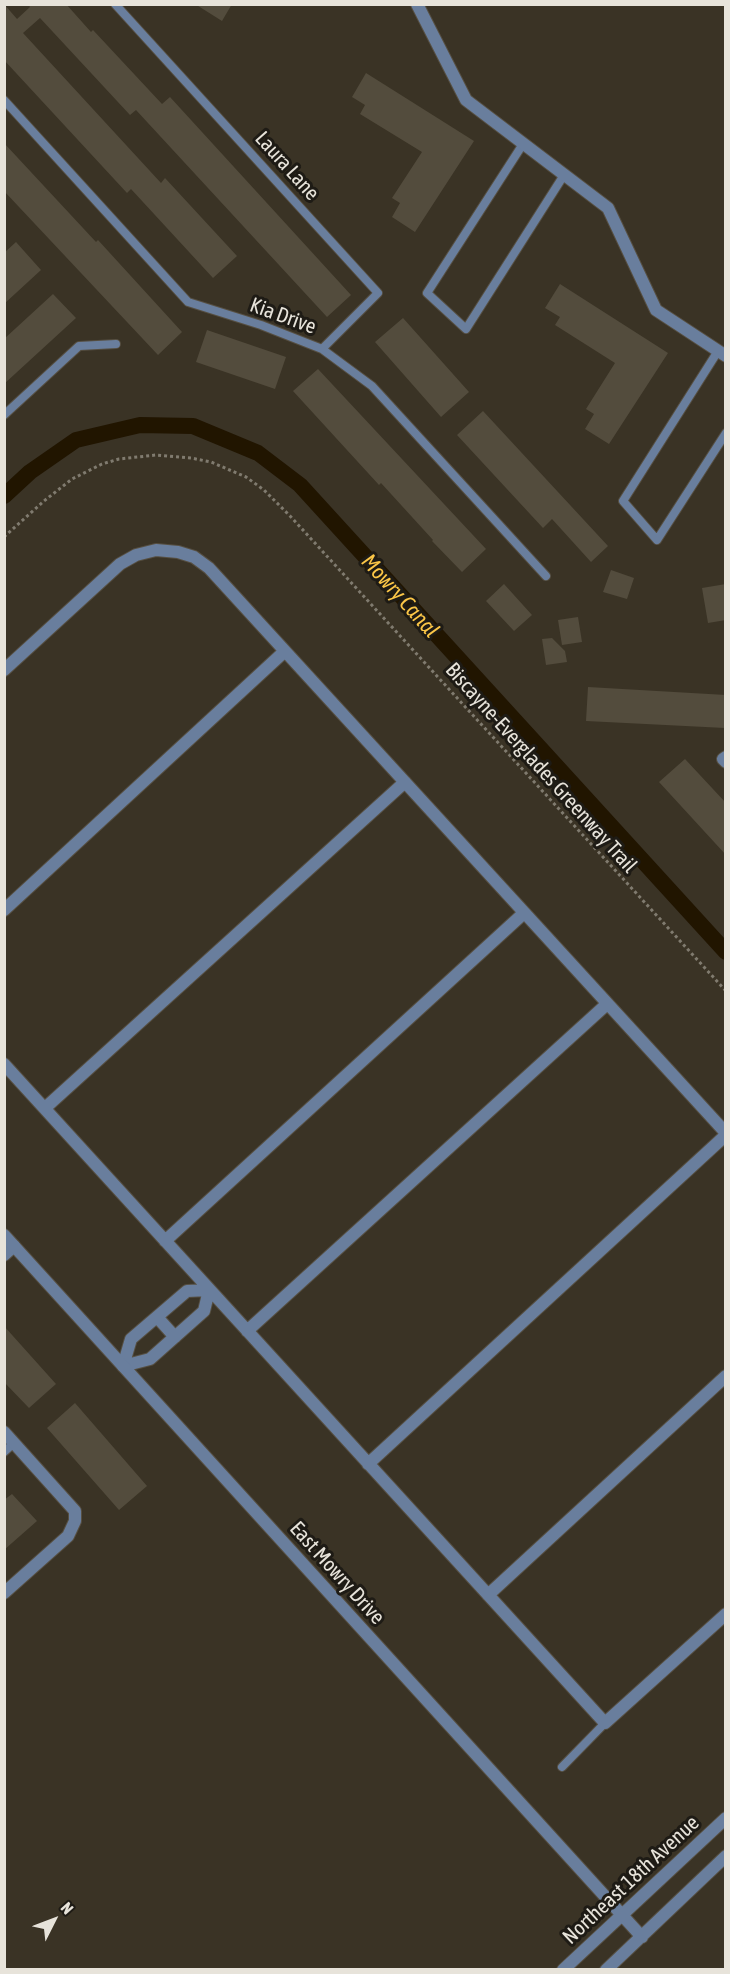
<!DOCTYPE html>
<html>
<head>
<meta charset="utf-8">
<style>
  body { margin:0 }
  #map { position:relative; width:730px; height:1974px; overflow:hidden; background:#3a3325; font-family:"Asap Condensed",sans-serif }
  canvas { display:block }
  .frame { position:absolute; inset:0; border:6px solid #e7e3da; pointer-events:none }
  .north { position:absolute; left:24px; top:1890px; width:60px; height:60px; -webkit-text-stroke:4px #1e1b15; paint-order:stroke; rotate:48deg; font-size:16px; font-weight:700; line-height:24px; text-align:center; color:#e7e3da }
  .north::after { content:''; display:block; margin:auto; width:21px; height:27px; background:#e7e3da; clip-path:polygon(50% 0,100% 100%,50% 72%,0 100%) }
</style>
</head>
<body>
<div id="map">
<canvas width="730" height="1974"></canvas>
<div class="frame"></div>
<div class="north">N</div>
</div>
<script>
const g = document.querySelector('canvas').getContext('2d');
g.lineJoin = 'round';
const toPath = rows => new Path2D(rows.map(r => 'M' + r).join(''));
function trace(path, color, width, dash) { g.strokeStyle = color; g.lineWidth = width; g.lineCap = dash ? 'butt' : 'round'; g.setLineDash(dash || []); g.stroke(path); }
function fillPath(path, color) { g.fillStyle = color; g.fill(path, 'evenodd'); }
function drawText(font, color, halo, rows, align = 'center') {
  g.font = font + ' "Asap Condensed",sans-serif'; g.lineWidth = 6; g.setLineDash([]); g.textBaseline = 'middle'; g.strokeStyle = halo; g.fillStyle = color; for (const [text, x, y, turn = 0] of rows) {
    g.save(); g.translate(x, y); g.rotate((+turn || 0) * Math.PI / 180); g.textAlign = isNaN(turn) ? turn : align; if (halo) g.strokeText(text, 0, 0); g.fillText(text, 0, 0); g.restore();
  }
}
trace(toPath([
  [4,496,30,472,76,440,140,425,193,426,258,453,300,485,726,952]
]), '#211500', 16);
fillPath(toPath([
  [4,4,17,19,30,7,28,4,66,4,91,32,93,30,162,104,170,97,351,295,327,317,136,110,130,115,40,18,23,33,161,183,165,178,237,256,213,278,131,189,127,193,4,60],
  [195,4,232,4,222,21],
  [366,73,474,141,415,232,392,217,400,203,392,198,422,152,360,114,365,105,352,97],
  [4,143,96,242,98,240,182,332,158,355,4,191],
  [16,242,41,270,4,304,4,253],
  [560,284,668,353,609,444,585,429,594,414,586,409,615,363,555,325,560,317,545,308],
  [53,294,76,318,4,384,4,339],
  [403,318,469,392,441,417,375,342],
  [207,330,286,357,275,389,196,362],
  [318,369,486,549,462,572,432,541,433,540,381,483,379,485,293,391],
  [483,411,608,546,591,562,552,519,543,528,457,435],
  [611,570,634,578,627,599,603,592],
  [504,584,532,615,514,631,486,601],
  [726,584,726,620,708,623,702,588],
  [578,617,582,642,562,645,558,620],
  [552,638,565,651,567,662,546,665,542,639],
  [588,687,726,695,725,728,586,721],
  [685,759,726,803,726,855,659,782],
  [4,1326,56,1384,29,1408,4,1382],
  [75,1403,147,1486,119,1510,47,1428],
  [12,1494,37,1521,4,1550,4,1500]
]), '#534c3d');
const service = toPath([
  [115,4,378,293,322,349],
  [4,100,188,302,261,325,322,349,372,386,546,576],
  [523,144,427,293,466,329,564,175],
  [718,351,623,501,657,540,726,433],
  [4,415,79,346,116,344],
  [4,1452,14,1443],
  [562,1767,605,1723]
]);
const minor = toPath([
  [417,4,466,100,608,208,656,310,726,356],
  [4,670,120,564,136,555,156,550,178,552,194,557,209,568,726,1133],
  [726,757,723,759,726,762],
  [4,910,285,651],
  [4,1064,605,1723,726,1614],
  [45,1108,405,782],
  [165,1241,524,913],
  [4,1255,14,1246],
  [209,1290,204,1311,150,1359,123,1366,131,1339,187,1291,209,1290],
  [157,1317,175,1337],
  [247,1331,607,1004],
  [4,1432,75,1511,75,1521,68,1536,4,1593],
  [368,1464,726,1135],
  [488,1595,726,1376]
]);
const tertiary = toPath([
  [4,1235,642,1937],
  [563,1970,726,1818],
  [606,1970,726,1856]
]);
trace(service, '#564f42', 10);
trace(minor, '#564f42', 14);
trace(tertiary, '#564f42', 14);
trace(toPath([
  [4,537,44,501,72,479,102,464,119,459,156,455,191,458,211,462,246,477,264,490,291,517,726,991]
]), '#807b6f', 3, [3, 3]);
trace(service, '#697e9d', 8);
trace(minor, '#697e9d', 12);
trace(tertiary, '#697e9d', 12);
drawText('21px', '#e7e3da', '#1e1b15', [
  ["Laura Lane",287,166,48],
  ["Kia Drive",283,316,20],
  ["Biscayne-Everglades Greenway Trail",541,768,48],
  ["East Mowry Drive",337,1573,48],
  ["Northeast 18th Avenue",631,1880,-43]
]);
drawText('italic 22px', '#fbc647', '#1e1b15', [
  ["Mowry Canal",400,596,48]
]);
</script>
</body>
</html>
